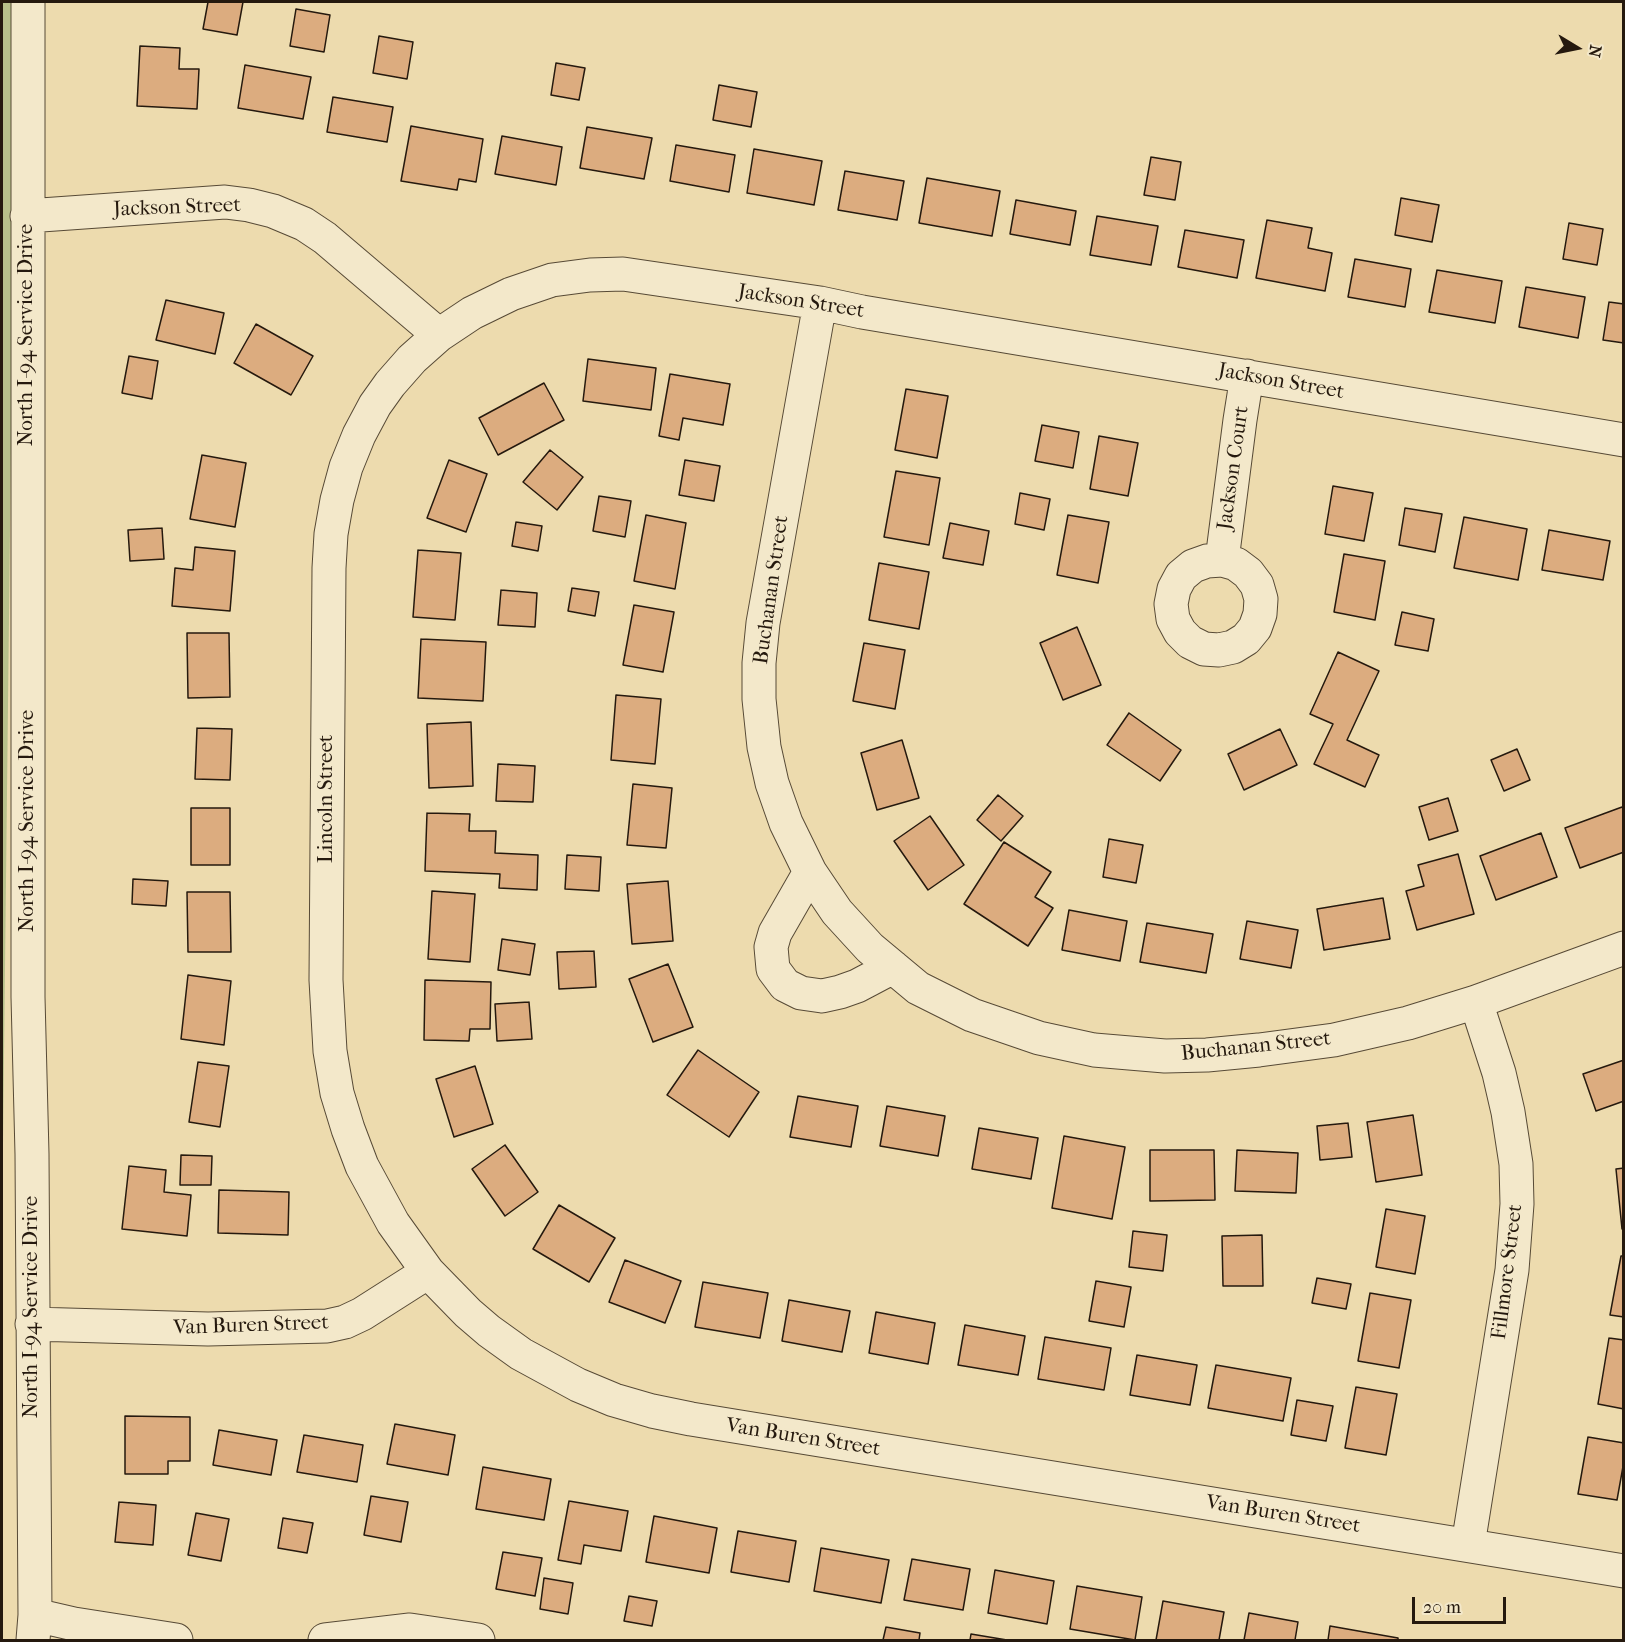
<!DOCTYPE html>
<html>
<head>
<meta charset="utf-8">
<style>
  body { margin:0 }
  #map { position:relative; width:1625px; height:1642px; overflow:hidden; background:#eddbae; font-family:"IM FELL French Canon",serif }
  canvas { display:block }
  .frame { position:absolute; inset:0; border:3px solid #25190e; pointer-events:none }
  .north { position:absolute; left:1547px; top:18px; width:60px; height:60px; -webkit-text-stroke:4px #f3e8ca; paint-order:stroke; rotate:100deg; font-size:16px; font-weight:700; line-height:24px; text-align:center; color:#25190e }
  .north::after { content:''; display:block; margin:auto; width:21px; height:27px; background:#25190e; clip-path:polygon(50% 0,100% 100%,50% 72%,0 100%) }
  .scale { position:absolute; left:1412px; top:1597px; width:94px; height:27px; box-sizing:border-box; border:3px solid #25190e; border-top:0; padding-left:8px; font-size:18px; line-height:21px; white-space:nowrap; color:#25190e; -webkit-text-stroke:4px #f3e8ca; paint-order:stroke }
</style>
</head>
<body>
<div id="map">
<canvas width="1625" height="1642"></canvas>
<div class="frame"></div>
<div class="north">N</div>
<div class="scale">20 m</div>
</div>
<script>
const g = document.querySelector('canvas').getContext('2d');
g.lineJoin = 'round';
function fillPath(path, color) { g.fillStyle = color; g.fill(path, 'evenodd'); }
const toPath = rows => new Path2D(rows.map(r => 'M' + r).join(''));
function trace(path, color, width, dash) { g.strokeStyle = color; g.lineWidth = width; g.lineCap = dash ? 'butt' : 'round'; g.setLineDash(dash || []); g.stroke(path); }
function drawText(font, color, halo, rows, align = 'center') {
  g.font = font + ' "IM FELL French Canon",serif'; g.lineWidth = 5; g.setLineDash([]); g.textBaseline = 'middle'; g.strokeStyle = halo; g.fillStyle = color; for (const [text, x, y, turn = 0] of rows) {
    g.save(); g.translate(x, y); g.rotate((+turn || 0) * Math.PI / 180); g.textAlign = isNaN(turn) ? turn : align; if (halo) g.strokeText(text, 0, 0); g.fillText(text, 0, 0); g.restore();
  }
}
fillPath(toPath([
  [2,2,16,2,2,1231]
]), '#b8c08a');
const building = toPath([
  [208,2,243,2,237,35,203,29,208,2],
  [296,9,330,15,324,52,290,46,296,9],
  [379,36,413,42,407,79,373,73,379,36],
  [140,46,180,48,179,69,199,69,197,109,137,106,140,46],
  [556,63,585,68,579,100,551,95,556,63],
  [245,65,311,77,303,119,238,108,245,65],
  [719,85,757,92,751,127,713,120,719,85],
  [333,97,393,107,387,142,327,132,333,97],
  [411,126,483,139,476,182,459,179,457,190,401,181,411,126],
  [587,127,652,138,644,179,580,168,587,127],
  [502,136,562,147,556,185,495,174,502,136],
  [676,145,735,155,729,192,670,181,676,145],
  [754,149,822,161,814,205,747,193,754,149],
  [1151,157,1181,162,1175,200,1144,195,1151,157],
  [845,171,904,181,897,220,838,210,845,171],
  [927,178,1000,191,992,236,919,223,927,178],
  [1401,198,1439,205,1432,242,1395,235,1401,198],
  [1016,200,1076,211,1070,245,1010,234,1016,200],
  [1097,216,1158,226,1151,265,1090,255,1097,216],
  [1267,220,1312,228,1308,248,1332,253,1325,291,1256,278,1267,220],
  [1569,223,1603,229,1597,265,1563,259,1569,223],
  [1185,230,1244,240,1237,278,1178,267,1185,230],
  [1355,259,1411,269,1405,307,1348,297,1355,259],
  [1437,270,1502,281,1495,323,1429,312,1437,270],
  [1526,287,1585,297,1578,338,1519,327,1526,287],
  [166,300,224,313,215,354,156,340,166,300],
  [1609,302,1624,304,1624,343,1603,340,1609,302],
  [256,324,313,356,291,395,234,363,256,324],
  [129,356,158,361,152,399,122,393,129,356],
  [588,359,656,368,651,410,583,401,588,359],
  [670,374,730,384,723,425,683,418,679,440,659,436,670,374],
  [544,383,564,420,498,455,479,418,544,383],
  [906,389,948,396,937,458,895,450,906,389],
  [1042,425,1079,432,1073,468,1035,461,1042,425],
  [1099,436,1138,443,1128,496,1090,489,1099,436],
  [550,450,583,477,557,510,523,482,550,450],
  [202,455,246,463,235,527,190,519,202,455],
  [449,460,487,474,466,532,427,518,449,460],
  [685,460,720,466,714,501,679,495,685,460],
  [896,471,940,478,929,545,884,537,896,471],
  [1333,486,1373,493,1364,541,1325,534,1333,486],
  [1020,493,1050,499,1044,530,1015,524,1020,493],
  [599,496,631,501,625,537,593,531,599,496],
  [1405,508,1442,514,1435,552,1399,545,1405,508],
  [646,515,686,523,675,589,634,581,646,515],
  [1068,515,1109,522,1098,583,1057,575,1068,515],
  [1464,517,1527,529,1518,580,1454,568,1464,517],
  [516,522,542,526,538,551,512,546,516,522],
  [950,523,989,531,983,565,943,558,950,523],
  [162,528,164,559,130,561,128,530,162,528],
  [1549,530,1610,541,1603,580,1542,570,1549,530],
  [195,547,235,551,230,611,172,606,175,568,193,570,195,547],
  [418,550,461,553,455,620,413,617,418,550],
  [1344,554,1385,561,1375,620,1334,612,1344,554],
  [879,563,929,572,919,629,869,620,879,563],
  [572,588,599,592,595,616,568,611,572,588],
  [501,590,537,593,535,627,498,625,501,590],
  [634,605,674,612,663,672,623,665,634,605],
  [1402,612,1434,619,1428,651,1395,645,1402,612],
  [1077,627,1101,685,1063,700,1040,643,1077,627],
  [187,633,229,633,230,697,188,698,187,633],
  [421,639,486,642,483,701,418,698,421,639],
  [864,643,905,650,895,709,853,701,864,643],
  [1338,652,1379,671,1347,740,1379,755,1365,787,1314,764,1333,724,1310,714,1338,652],
  [616,695,661,699,655,764,611,760,616,695],
  [1129,713,1181,750,1160,781,1107,745,1129,713],
  [471,722,473,786,429,788,427,724,471,722],
  [197,728,232,729,230,780,195,779,197,728],
  [1280,729,1297,765,1244,790,1228,754,1280,729],
  [902,740,919,798,877,810,861,753,902,740],
  [1517,749,1530,780,1504,791,1491,760,1517,749],
  [498,764,535,766,533,802,496,801,498,764],
  [633,784,672,788,666,848,627,845,633,784],
  [998,795,1023,816,1001,841,977,820,998,795],
  [1448,798,1458,831,1429,840,1419,807,1448,798],
  [1622,807,1624,811,1624,852,1580,868,1565,828,1622,807],
  [191,808,230,808,230,865,191,865,191,808],
  [427,813,470,814,469,831,496,831,495,853,538,855,537,890,499,888,500,874,425,871,427,813],
  [930,816,964,865,928,890,894,841,930,816],
  [1541,833,1557,877,1496,900,1480,856,1541,833],
  [1109,839,1143,845,1136,883,1103,877,1109,839],
  [1004,842,1051,872,1035,897,1053,908,1028,946,964,904,1004,842],
  [1458,854,1474,914,1417,930,1406,891,1424,886,1418,865,1458,854],
  [567,855,601,857,599,891,565,889,567,855],
  [133,879,168,881,166,906,132,904,133,879],
  [668,881,673,941,632,944,627,884,668,881],
  [432,891,475,894,470,962,428,959,432,891],
  [187,892,230,892,231,952,188,952,187,892],
  [1383,898,1390,939,1324,950,1317,909,1383,898],
  [1069,910,1127,921,1120,961,1062,950,1069,910],
  [1247,921,1298,930,1291,968,1240,959,1247,921],
  [1147,923,1213,934,1206,973,1140,962,1147,923],
  [502,939,535,944,530,975,498,970,502,939],
  [594,951,596,987,559,989,557,952,594,951],
  [668,964,693,1027,653,1042,629,979,668,964],
  [188,975,231,981,224,1045,181,1039,188,975],
  [425,980,491,982,490,1029,470,1029,469,1041,424,1040,425,980],
  [529,1002,532,1039,497,1041,495,1004,529,1002],
  [698,1050,759,1092,729,1137,667,1095,698,1050],
  [1624,1060,1624,1101,1596,1111,1583,1074,1624,1060],
  [198,1062,229,1066,220,1127,189,1122,198,1062],
  [475,1066,493,1124,454,1137,436,1079,475,1066],
  [798,1096,858,1106,851,1147,790,1137,798,1096],
  [887,1106,945,1116,938,1156,880,1146,887,1106],
  [1413,1115,1422,1175,1376,1182,1367,1122,1413,1115],
  [1348,1123,1352,1157,1320,1160,1317,1126,1348,1123],
  [979,1128,1038,1138,1031,1179,972,1169,979,1128],
  [1064,1136,1125,1147,1112,1219,1052,1208,1064,1136],
  [505,1145,538,1192,505,1216,472,1169,505,1145],
  [1150,1150,1214,1150,1215,1200,1150,1201,1150,1150],
  [1237,1150,1298,1153,1296,1193,1235,1191,1237,1150],
  [181,1155,212,1156,211,1185,180,1185,181,1155],
  [129,1166,166,1170,164,1192,191,1195,187,1236,122,1229,129,1166],
  [1624,1168,1624,1229,1622,1229,1616,1169,1624,1168],
  [219,1190,289,1192,288,1235,218,1233,219,1190],
  [559,1205,615,1238,589,1282,533,1249,559,1205],
  [1386,1209,1425,1216,1415,1274,1376,1267,1386,1209],
  [1133,1231,1167,1235,1163,1271,1129,1267,1133,1231],
  [1262,1235,1263,1286,1223,1286,1222,1236,1262,1235],
  [1621,1256,1624,1256,1624,1317,1610,1315,1621,1256],
  [625,1260,681,1281,665,1323,609,1302,625,1260],
  [1317,1278,1351,1284,1346,1309,1312,1303,1317,1278],
  [1096,1281,1131,1287,1124,1327,1089,1321,1096,1281],
  [703,1282,768,1293,760,1338,695,1327,703,1282],
  [1370,1293,1411,1300,1399,1368,1358,1361,1370,1293],
  [789,1300,850,1311,842,1352,782,1341,789,1300],
  [876,1312,935,1323,928,1364,869,1353,876,1312],
  [965,1325,1025,1336,1018,1375,958,1365,965,1325],
  [1045,1337,1111,1348,1104,1390,1038,1379,1045,1337],
  [1609,1338,1624,1340,1624,1409,1598,1404,1609,1338],
  [1137,1355,1197,1365,1190,1405,1130,1395,1137,1355],
  [1216,1365,1291,1378,1283,1421,1208,1408,1216,1365],
  [1356,1387,1397,1394,1386,1455,1345,1448,1356,1387],
  [1297,1400,1333,1406,1326,1441,1291,1435,1297,1400],
  [125,1416,190,1417,190,1461,168,1461,168,1474,125,1474,125,1416],
  [395,1424,455,1435,448,1475,387,1464,395,1424],
  [219,1430,277,1440,271,1475,213,1465,219,1430],
  [304,1435,363,1445,357,1482,297,1472,304,1435],
  [1588,1437,1624,1443,1624,1461,1617,1500,1578,1494,1588,1437],
  [483,1467,551,1479,544,1520,476,1509,483,1467],
  [371,1496,408,1502,401,1542,364,1535,371,1496],
  [569,1501,628,1511,621,1551,584,1545,581,1564,558,1560,569,1501],
  [119,1502,156,1505,153,1545,115,1542,119,1502],
  [196,1513,229,1519,221,1561,188,1555,196,1513],
  [654,1516,717,1528,709,1573,646,1562,654,1516],
  [283,1518,313,1523,307,1553,278,1548,283,1518],
  [738,1531,796,1541,789,1582,731,1572,738,1531],
  [821,1548,889,1560,881,1603,814,1591,821,1548],
  [503,1552,542,1558,535,1596,496,1589,503,1552],
  [912,1559,970,1569,963,1610,904,1600,912,1559],
  [995,1570,1054,1581,1047,1624,988,1613,995,1570],
  [544,1578,573,1583,568,1614,540,1609,544,1578],
  [1077,1586,1142,1597,1135,1640,1070,1629,1077,1586],
  [629,1596,657,1601,652,1626,624,1621,629,1596],
  [1163,1601,1224,1612,1219,1640,1156,1640,1163,1601],
  [1249,1613,1298,1622,1295,1640,1244,1640,1249,1613],
  [1330,1626,1398,1638,1398,1640,1328,1640,1330,1626],
  [886,1627,920,1633,919,1640,883,1640,886,1627],
  [971,1634,1007,1640,970,1640,971,1634]
]);
fillPath(building, '#dcac7f');
trace(building, '#25190e', 1.5);
const minor = toPath([
  [28,2,28,997,32,1154,35,1615,33,1640],
  [27,216,225,202,249,205,273,211,304,224,325,238,439,335],
  [820,303,763,623,759,663,759,699,764,747,772,783,786,823,810,872,837,912,870,948,918,988,972,1015,1039,1038,1094,1050,1165,1056,1207,1055,1259,1050,1334,1040,1408,1023,1476,1002,1624,948],
  [1624,440,862,312,820,303,623,274,590,275,552,280,511,294,472,313,439,335,412,359,390,384,375,405,359,435,346,467,337,500,331,534,329,568,326,980,330,1051,337,1093,348,1129,362,1166,393,1223,428,1272,468,1313,489,1331,521,1354,578,1385,614,1400,652,1411,691,1419,1624,1571],
  [1222,560,1236,564,1248,573,1257,585,1261,599,1260,614,1255,628,1246,639,1233,647,1219,650,1204,649,1190,642,1180,632,1173,619,1171,604,1174,589,1181,576,1193,566,1207,561,1222,560,1240,420,1247,376],
  [810,872,775,933,771,947,773,969,785,985,801,993,822,996,840,992,857,986,893,967],
  [32,1324,208,1329,327,1326,345,1322,362,1314,428,1272],
  [1468,1545,1512,1270,1517,1204,1516,1164,1508,1112,1499,1073,1476,1002],
  [35,1615,74,1624,176,1640],
  [325,1640,410,1630,478,1640]
]);
trace(minor, '#574a36', 35);
trace(minor, '#f3e8ca', 33);
drawText('21px', '#25190e', '#f3e8ca', [
  ["Jackson Street",177,208,-2],
  ["Jackson Street",801,302,9],
  ["North I-94 Service Drive",27,335,-90],
  ["Jackson Street",1281,382,10],
  ["Jackson Court",1234,468,-82],
  ["Buchanan Street",772,590,-82],
  ["Lincoln Street",327,799,-90],
  ["North I-94 Service Drive",28,821,-90],
  ["Buchanan Street",1256,1047,-6],
  ["Fillmore Street",1508,1272,-83],
  ["North I-94 Service Drive",32,1307,-90],
  ["Van Buren Street",251,1326,-2],
  ["Van Buren Street",803,1438,9],
  ["Van Buren Street",1283,1515,9]
]);
</script>
</body>
</html>
